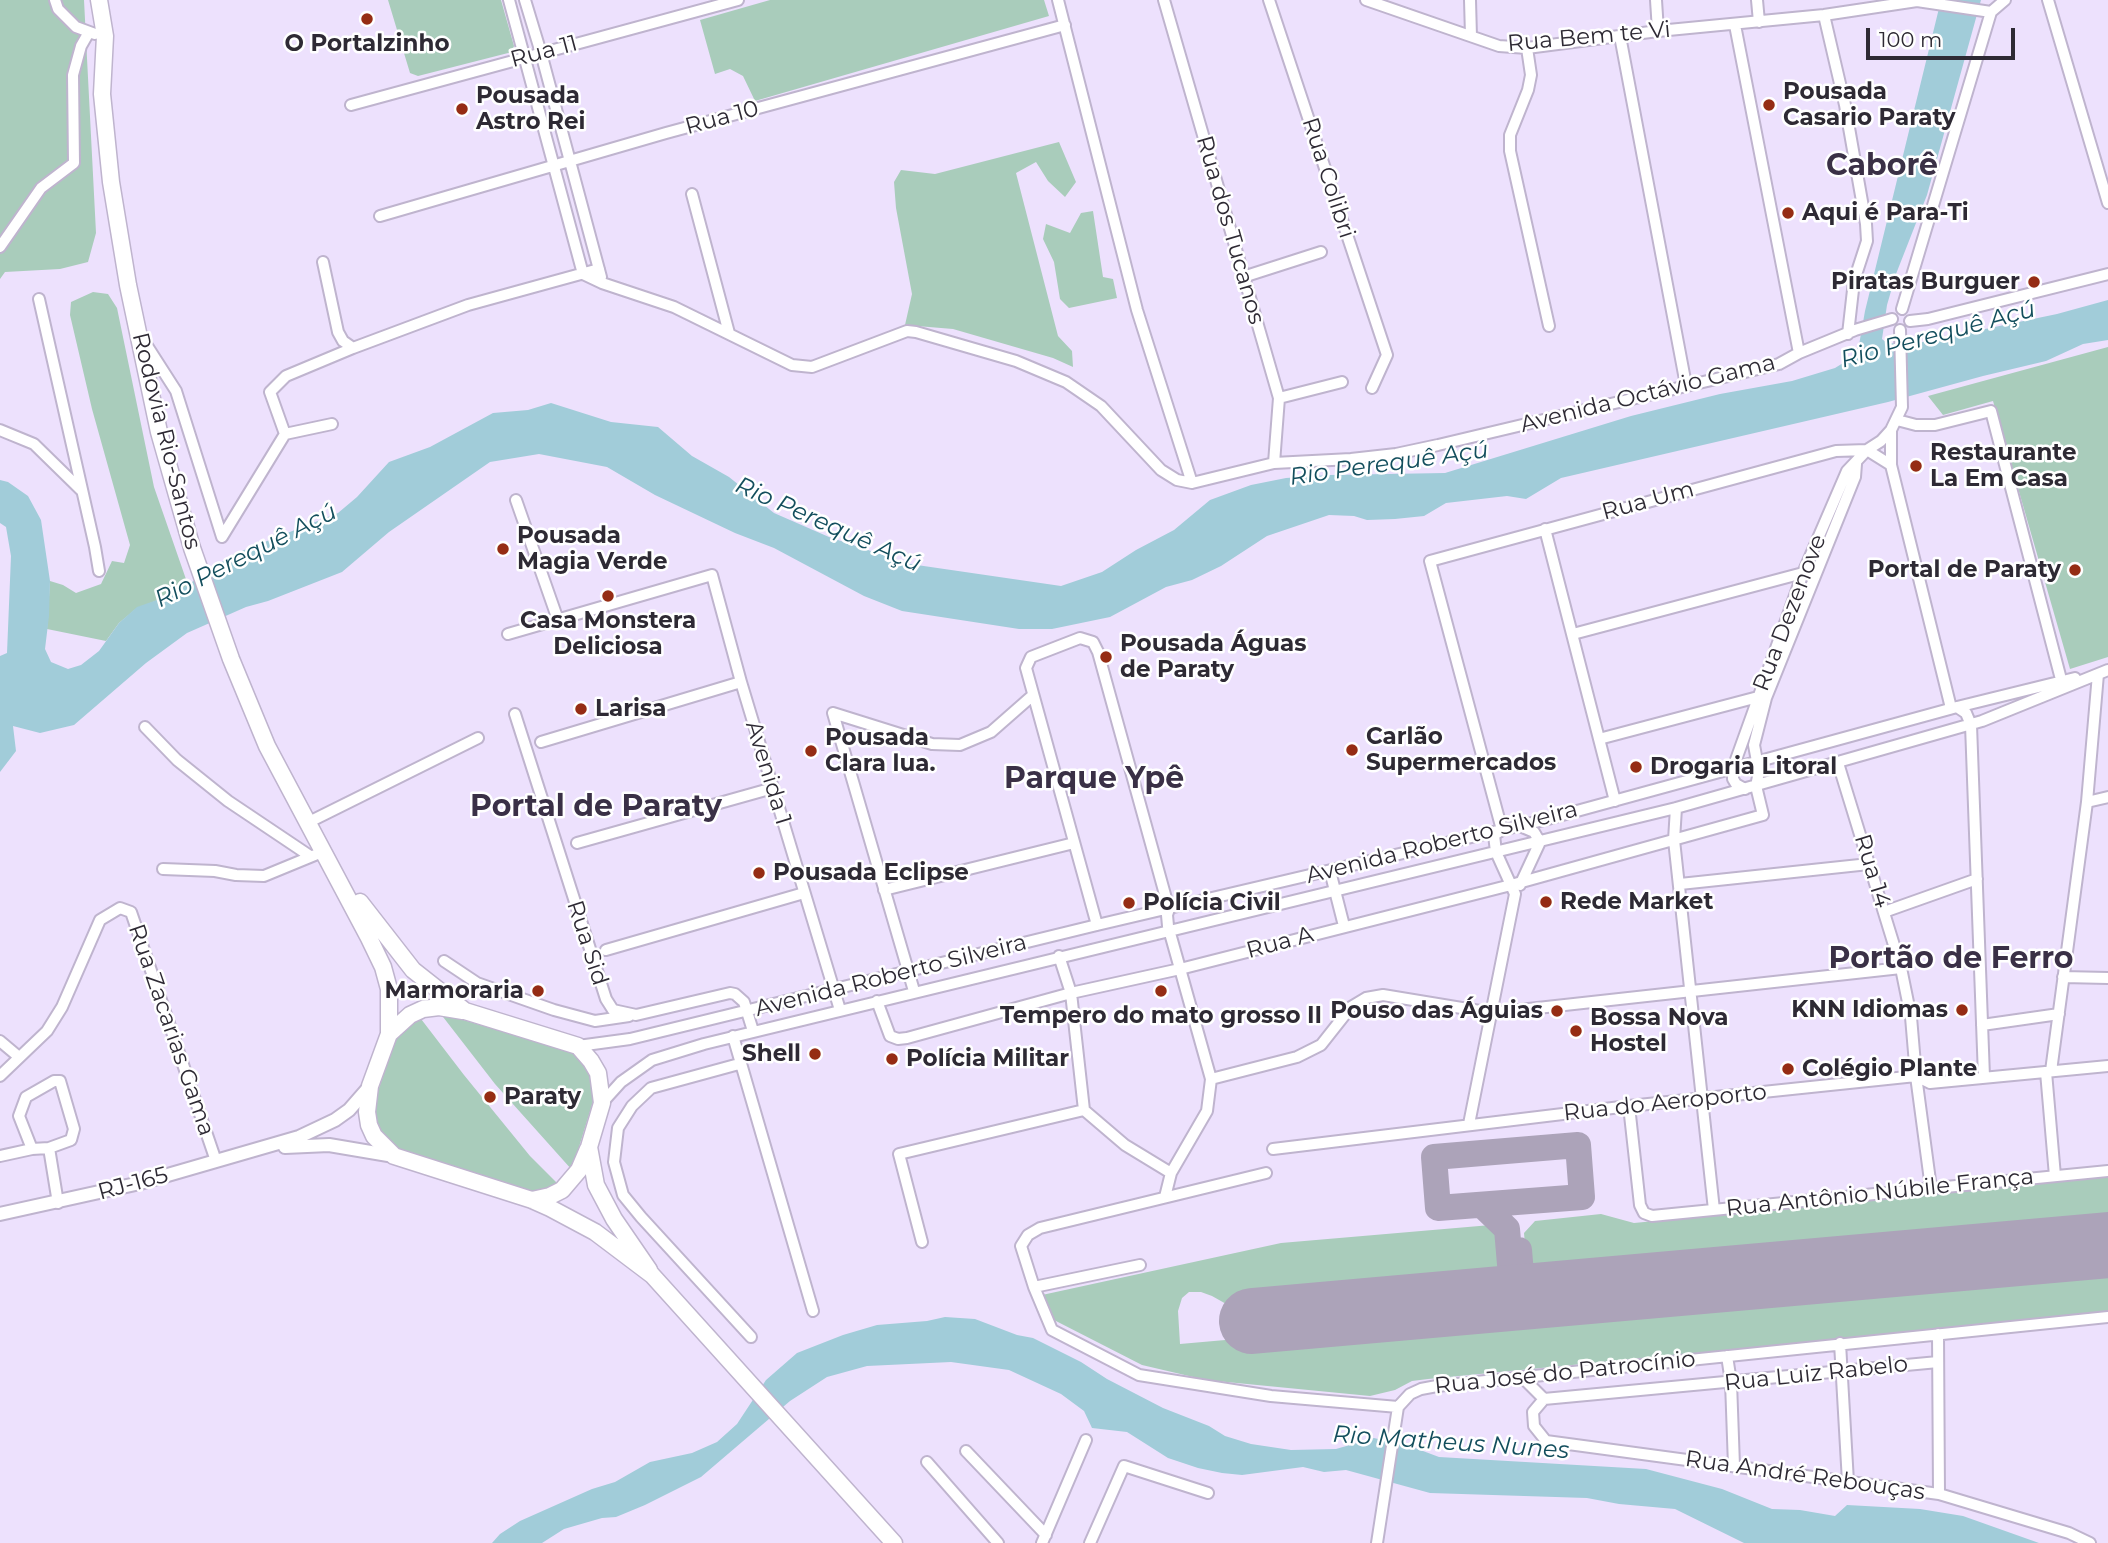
<!DOCTYPE html>
<html>
<head>
<meta charset="utf-8">
<style>
  body { margin:0 }
  #map { position:relative; width:2108px; height:1543px; overflow:hidden; background:#ede1fd; font-family:Montserrat,sans-serif }
  canvas { display:block }
  .scale { position:absolute; left:1866px; top:28px; width:149px; height:32px; box-sizing:border-box; border:4px solid #2e2a34; border-top:0; padding-left:9px; font-size:21px; line-height:24px; white-space:nowrap; color:#2e2a34; -webkit-text-stroke:5px #fff; paint-order:stroke }
</style>
</head>
<body>
<div id="map">
<canvas width="2108" height="1543"></canvas>
<div class="scale">100 m</div>
</div>
<script>
const g = document.querySelector('canvas').getContext('2d');
g.lineJoin = 'round';
function fillPath(path, color) { g.fillStyle = color; g.fill(path, 'evenodd'); }
const toPath = rows => new Path2D(rows.map(r => 'M' + r).join(''));
function trace(path, color, width, dash) { g.strokeStyle = color; g.lineWidth = width; g.lineCap = dash ? 'butt' : 'round'; g.setLineDash(dash || []); g.stroke(path); }
function drawText(font, color, halo, rows, align = 'center') {
  g.font = font + ' Montserrat,sans-serif'; g.lineWidth = 5; g.setLineDash([]); g.textBaseline = 'middle'; g.strokeStyle = halo; g.fillStyle = color; for (const [text, x, y, turn = 0] of rows) {
    g.save(); g.translate(x, y); g.rotate((+turn || 0) * Math.PI / 180); g.textAlign = isNaN(turn) ? turn : align; if (halo) g.strokeText(text, 0, 0); g.fillText(text, 0, 0); g.restore();
  }
}
fillPath(toPath([
  [0,0,84,0,96,233,88,262,60,269,5,272,0,279],
  [388,0,501,0,514,46,512,52,418,76,410,73],
  [770,0,1044,0,1049,16,755,101,743,76,730,69,715,74,700,20],
  [1059,142,1076,182,1065,197,1048,181,1036,162,1016,173,1058,336,1072,351,1073,367,1053,358,953,329,905,325,912,294,896,208,894,182,901,170,935,174],
  [1093,211,1103,277,1113,279,1117,298,1069,308,1060,299,1054,262,1043,239,1046,224,1070,233,1081,213],
  [93,292,108,294,117,308,154,487,188,585,174,594,137,608,119,623,106,641,47,629,50,581,63,585,76,593,101,584,112,561,124,563,130,545,92,409,70,315,71,302],
  [2108,347,2108,657,2070,669,1993,401,1943,415,1928,396],
  [440,1013,558,1048,577,1055,589,1067,595,1095,572,1170,495,1084],
  [418,1015,464,1075,530,1156,556,1182,558,1187,531,1192,406,1152,393,1147,381,1137,373,1112,376,1097,397,1034],
  [2108,1177,2108,1229,1538,1279,1527,1269,1524,1233,1535,1221,1601,1214,1634,1223],
  [1491,1225,1502,1234,1505,1273,1494,1283,1228,1305,1212,1296,1201,1292,1189,1292,1182,1298,1178,1311,1180,1344,2108,1262,2108,1313,1428,1379,1412,1381,1395,1390,1370,1396,1206,1380,1142,1365,1054,1320,1042,1295,1281,1243]
]), '#a9ccbb');
fillPath(toPath([
  [1941,0,1981,0,1927,195,1896,274,1887,305,1882,339,1887,343,1913,344,2057,314,2108,300,2108,340,2083,344,2046,361,1983,376,1888,402,1561,478,1526,499,1507,496,1446,503,1424,516,1395,519,1367,520,1354,516,1329,515,1267,536,1221,566,1192,580,1166,587,1110,617,1052,629,1019,629,902,611,864,596,774,548,735,533,655,495,607,467,539,454,490,462,389,532,342,572,268,601,246,607,187,633,146,663,74,725,40,733,13,726,16,751,0,772,0,656,7,653,11,556,6,527,0,523,0,480,8,482,28,496,41,520,50,581,49,616,45,649,51,662,68,669,81,665,99,651,119,623,137,607,174,594,234,554,338,513,357,497,389,462,430,447,493,413,528,410,551,403,611,422,658,427,692,456,729,477,774,513,829,537,910,564,1061,586,1102,572,1136,550,1174,530,1210,500,1251,485,1286,478,1330,475,1445,473,1631,416,1720,394,1792,381,1835,368,1848,360,1859,345,1865,311],
  [945,1317,975,1319,1017,1335,1033,1338,1081,1362,1107,1379,1163,1408,1209,1426,1225,1436,1251,1444,1291,1450,1336,1449,1374,1438,1415,1448,1439,1457,1646,1469,1722,1489,1772,1509,1800,1510,1835,1516,1847,1505,1920,1509,1963,1516,2039,1543,1744,1543,1675,1509,1619,1504,1587,1498,1430,1493,1346,1470,1324,1472,1303,1467,1242,1475,1222,1473,1198,1468,1168,1458,1127,1432,1092,1428,1084,1411,1061,1394,1009,1370,951,1362,867,1366,827,1377,790,1401,701,1477,645,1505,616,1517,602,1518,564,1529,542,1543,492,1543,500,1534,520,1521,592,1489,615,1482,650,1462,692,1453,717,1442,737,1424,766,1380,797,1353,843,1335,877,1325,927,1321]
]), '#a1ccd9');
trace(toPath([
  [1578,1145,1582,1197,1438,1208,1434,1157,1578,1145],
  [1482,1205,1507,1229,1511,1276,1492,1300],
  [1519,1250,1521,1274,1537,1296]
]), '#aca3b9', 26);
trace(toPath([
  [1252,1321,2108,1245]
]), '#aca3b9', 66);
const minor = toPath([
  [55,0,58,9,76,27,95,34],
  [509,0,583,274,602,283,674,307,792,365,812,367,907,331,916,332,1016,361,1066,382,1101,406,1161,470,1177,480,1192,483,1274,463,1351,459,1396,454,1438,445,1779,364,1799,353,1855,330,1892,319],
  [525,0,541,53,601,277],
  [1058,0,1137,310,1192,483],
  [1164,0,1279,398,1274,463],
  [1269,0,1387,355,1372,388],
  [1366,0,1499,46,1527,48,1658,31,1824,15,1917,1,1991,12],
  [1470,0,1471,36],
  [1656,0,1658,31],
  [1757,0,1759,22],
  [2048,0,2108,203],
  [1991,12,2005,0],
  [1824,15,1845,105,1866,224,1867,241,1854,281,1848,334],
  [1735,25,1799,353],
  [1620,36,1686,385],
  [1527,48,1531,75,1528,90,1510,135,1510,151,1549,326],
  [351,105,738,0],
  [692,194,729,333],
  [380,216,666,133,1065,25],
  [0,247,41,188,74,163,73,75,81,46,89,32],
  [323,262,338,332,343,341,353,348,468,305,599,269],
  [1243,277,1321,252],
  [39,299,95,547,99,571],
  [1902,309,1991,12],
  [1910,321,1928,319,2108,274],
  [142,338,176,391,222,537],
  [1279,398,1342,382],
  [1897,420,1916,425,1935,425,1991,411,2063,687],
  [0,430,34,444,81,490],
  [1891,430,1891,465,1951,708],
  [285,434,270,392,286,376,353,348],
  [516,500,558,620],
  [1545,529,1615,801],
  [222,537,285,434,332,424],
  [508,634,712,575,741,682,840,1010],
  [1573,634,1803,573,1807,575],
  [1957,707,1966,713,1971,725,1984,1077],
  [833,713,914,991],
  [833,713,932,744,960,745,991,732,1032,696],
  [515,714,606,999,613,1010,636,1015,730,993,735,994,744,1002,753,1031],
  [145,727,177,760,228,801,310,856],
  [1599,739,1758,697,1763,698],
  [541,742,741,682],
  [1838,763,1901,968,1911,1017,1916,1076,1931,1188],
  [1745,789,1736,784,1733,779,1733,768,1803,573,1847,471,1867,450,1881,441,1891,430,1902,407,1900,330],
  [2087,802,2108,797],
  [1676,808,1674,840,1714,1210],
  [307,823,478,738],
  [577,843,773,788],
  [163,869,215,871,236,875,264,876,315,855],
  [1330,871,1344,926],
  [1680,884,1869,864],
  [1520,885,1540,842,1534,832,1520,826],
  [884,890,1074,843],
  [1884,912,1977,879],
  [1097,925,1026,668,1031,657,1080,638,1093,642,1098,652,1169,909,1167,915,1168,926,1211,1079,1207,1111,1171,1173,1165,1197],
  [606,950,804,893],
  [1059,956,1071,993,1084,1110,1125,1145,1171,1173],
  [444,961,477,983,554,1010,595,1021,629,1016],
  [2063,977,2108,978],
  [877,1001,890,1036,898,1039,907,1038,1071,993,1180,969,1511,885,1763,815,1756,786,1759,772,1754,745,1766,698,1855,477,1856,464],
  [1982,1025,2059,1014],
  [733,1036,813,1311],
  [0,1041,19,1057],
  [578,1046,630,1039,1097,925,1544,820,1957,707,2075,678],
  [739,1064,651,1088,632,1106,618,1128,614,1162,623,1195,641,1217,751,1337],
  [2051,1071,2087,802,2098,674],
  [2046,1072,2055,1176],
  [0,1076,47,1031,62,1007,100,920,120,908,131,912,216,1161],
  [1211,1079,1297,1057,1321,1045,1351,1007,1366,998,1383,995,1492,1013,1901,968],
  [602,1103,621,1082,652,1060,704,1044,1676,808,1982,721,2108,670],
  [1629,1106,1640,1205,1644,1213,1652,1216,2108,1171],
  [1469,1124,1515,894,1496,852,1494,835,1502,830,1430,561,1836,451,1867,450,1891,465],
  [49,1148,32,1149,19,1116,26,1097,54,1081,60,1081,74,1129,71,1140,49,1148,58,1203],
  [1273,1149,1629,1106,1916,1076,1930,1083,2108,1066],
  [0,1156,32,1149],
  [1266,1173,1040,1228,1028,1235,1021,1246,1034,1287,1052,1330,1139,1375,1271,1396,1398,1407,1410,1394,1421,1389,1437,1386,2108,1317],
  [922,1242,899,1154,1084,1110],
  [1034,1287,1140,1265],
  [1938,1334,1939,1494],
  [1840,1343,1848,1482],
  [1727,1356,1731,1382,1734,1466],
  [1938,1362,1544,1399,1533,1412,1534,1426,1546,1441,1939,1494,2069,1533,2090,1543],
  [1522,1377,1544,1399],
  [966,1451,1046,1535],
  [927,1462,998,1543],
  [1042,1543,1086,1440],
  [1090,1543,1124,1466,1208,1493],
  [1377,1543,1398,1407]
]);
const major = toPath([
  [285,1147,329,1145,394,1156],
  [0,1214,140,1183,299,1137,335,1120,349,1110,370,1086]
]);
const highway = toPath([
  [99,0,105,36,102,94,111,182,128,285,159,432,192,548,231,659,267,746,369,938,383,967,389,989,389,1034,370,1086,367,1112,369,1125,374,1136,394,1156,532,1200,550,1208,595,1232,652,1275,894,1543],
  [360,902,413,970,465,1011,578,1046,591,1061,598,1073,602,1103,589,1147,596,1185,614,1219,649,1270],
  [389,1034,410,1015,423,1009,439,1007,463,1011],
  [532,1200,550,1196,562,1190,579,1170,588,1149]
]);
trace(minor, '#bfb4ce', 14);
trace(major, '#bfb4ce', 16);
trace(highway, '#bfb4ce', 19);
trace(minor, '#fff', 10);
trace(major, '#fff', 12);
trace(highway, '#fff', 16);
for (const [x, y, r, color] of [
  [367,19,7,"#952c14"],
  [1769,105,7,"#952c14"],
  [462,109,7,"#952c14"],
  [1788,213,7,"#952c14"],
  [2034,282,7,"#952c14"],
  [1916,466,7,"#952c14"],
  [503,549,7,"#952c14"],
  [2075,570,7,"#952c14"],
  [608,596,7,"#952c14"],
  [1106,657,7,"#952c14"],
  [581,709,7,"#952c14"],
  [1352,750,7,"#952c14"],
  [811,751,7,"#952c14"],
  [1636,767,7,"#952c14"],
  [759,873,7,"#952c14"],
  [1546,902,7,"#952c14"],
  [1129,903,7,"#952c14"],
  [538,991,7,"#952c14"],
  [1161,991,7,"#952c14"],
  [1962,1010,7,"#952c14"],
  [1557,1011,7,"#952c14"],
  [1576,1031,7,"#952c14"],
  [815,1054,7,"#952c14"],
  [892,1059,7,"#952c14"],
  [1788,1069,7,"#952c14"],
  [490,1097,7,"#952c14"]
]) { const dot = new Path2D(); dot.arc(x, y, r, 0, 2 * Math.PI); g.fillStyle = color; g.fill(dot); trace(dot, '#fff', 2.5); }
drawText('23px', '#2e2a34', '#fff', [
  ["Rua Bem te Vi",1589,37,-5],
  ["Rua 11",544,52,-15],
  ["Rua 10",722,118,-15],
  ["Rua Colibri",1328,178,72],
  ["Rua dos Tucanos",1230,230,74],
  ["Avenida Octávio Gama",1648,394,-14],
  ["Rodovia Rio-Santos",166,441,76],
  ["Rua Um",1648,501,-15],
  ["Rua Dezenove",1790,613,-69],
  ["Avenida 1",768,773,73],
  ["Avenida Roberto Silveira",1442,843,-14],
  ["Rua 14",1872,871,73],
  ["Rua Sid",587,943,72],
  ["Rua A",1280,943,-15],
  ["Avenida Roberto Silveira",891,976,-14],
  ["Rua Zacarias Gama",171,1030,71],
  ["Rua do Aeroporto",1665,1103,-6],
  ["RJ-165",133,1184,-15],
  ["Rua Antônio Núbile França",1880,1193,-6],
  ["Rua José do Patrocínio",1565,1373,-6],
  ["Rua Luiz Rabelo",1816,1374,-6],
  ["Rua André Rebouças",1805,1476,8]
]);
drawText('bold 23px', '#2e2a34', '#fff', [
  ["O Portalzinho",367,44,"center"],
  ["Pousada",1783,92],
  ["Casario Paraty",1783,118],
  ["Pousada",476,96],
  ["Astro Rei",476,122],
  ["Aqui é Para-Ti",1802,213],
  ["Piratas Burguer",2020,282,"right"],
  ["Restaurante",1930,453],
  ["La Em Casa",1930,479],
  ["Pousada",517,536],
  ["Magia Verde",517,562],
  ["Portal de Paraty",2061,570,"right"],
  ["Casa Monstera",608,621,"center"],
  ["Deliciosa",608,647,"center"],
  ["Pousada Águas",1120,644],
  ["de Paraty",1120,670],
  ["Larisa",595,709],
  ["Carlão",1366,737],
  ["Supermercados",1366,763],
  ["Pousada",825,738],
  ["Clara lua.",825,764],
  ["Drogaria Litoral",1650,767],
  ["Pousada Eclipse",773,873],
  ["Rede Market",1560,902],
  ["Polícia Civil",1143,903],
  ["Marmoraria",524,991,"right"],
  ["KNN Idiomas",1948,1010,"right"],
  ["Pouso das Águias",1543,1011,"right"],
  ["Tempero do mato grosso II",1161,1016,"center"],
  ["Bossa Nova",1590,1018],
  ["Hostel",1590,1044],
  ["Shell",801,1054,"right"],
  ["Polícia Militar",906,1059],
  ["Colégio Plante",1802,1069],
  ["Paraty",504,1097]
], 'left');
drawText('italic 24px', '#134e5d', '#fff', [
  ["Rio Perequê Açú",1938,335,-15],
  ["Rio Perequê Açú",1389,464,-8],
  ["Rio Perequê Açú",828,525,24],
  ["Rio Perequê Açú",246,556,-27],
  ["Rio Matheus Nunes",1451,1443,4]
]);
drawText('bold 30px', '#3a3046', '#fff', [
  ["Caborê",1882,166],
  ["Parque Ypê",1094,779],
  ["Portal de Paraty",596,807],
  ["Portão de Ferro",1951,959]
]);
</script>
</body>
</html>
